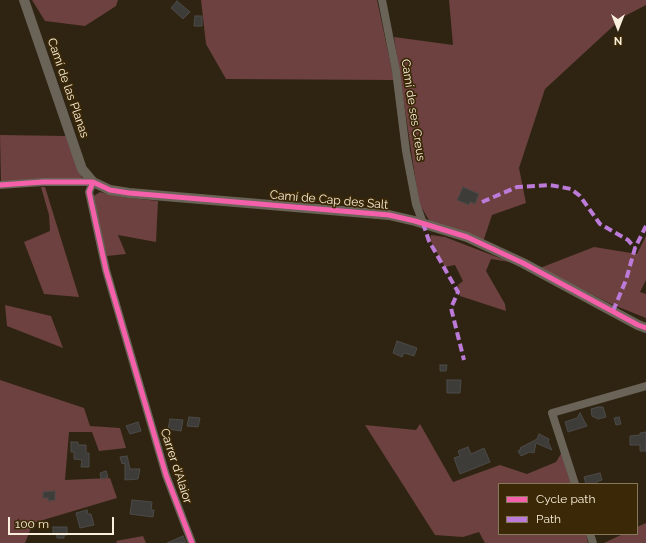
<!DOCTYPE html>
<html>
<head>
<meta charset="utf-8">
<style>
  body { margin:0 }
  #map { position:relative; width:646px; height:543px; overflow:hidden; background:#2f2412; font-family:Raleway,sans-serif }
  canvas { display:block }
  .legend { position:absolute; left:498px; top:483px; width:140px; height:52px; box-sizing:border-box; background:#3b2806; border:1px solid #87785c; margin:0; padding:5px 7px; list-style:none; font-size:12px; color:#faefdc }
  .legend li { display:flex; align-items:center; gap:8px; height:20px }
  .legend b { width:20px; border:1px solid #87785c }
  .north { position:absolute; left:598px; top:8px; width:40px; height:40px; -webkit-text-stroke:3px #3b2806; paint-order:stroke; rotate:180deg; font-size:11px; font-weight:700; line-height:16px; text-align:center; color:#faefdc }
  .north::after { content:''; display:block; margin:auto; width:14px; height:18px; background:#faefdc; clip-path:polygon(50% 0,100% 100%,50% 72%,0 100%) }
  .scale { position:absolute; left:8px; top:517px; width:106px; height:18px; box-sizing:border-box; border:2px solid #faefdc; border-top:0; padding-left:5px; font-size:12px; line-height:14px; white-space:nowrap; color:#faefdc; -webkit-text-stroke:3px #3b2806; paint-order:stroke }
</style>
</head>
<body>
<div id="map">
<canvas width="646" height="543"></canvas>
<ul class="legend">
<li><b style="height:5px;background:#f560ab"></b>Cycle path</li>
<li><b style="height:5px;background:#bd7bd9"></b>Path</li>
</ul>
<div class="north">N</div>
<div class="scale">100 m</div>
</div>
<script>
const g = document.querySelector('canvas').getContext('2d');
g.lineJoin = 'round';
function fillPath(path, color) { g.fillStyle = color; g.fill(path, 'evenodd'); }
const toPath = rows => new Path2D(rows.map(r => 'M' + r).join(''));
function trace(path, color, width, dash) { g.strokeStyle = color; g.lineWidth = width; g.lineCap = dash ? 'butt' : 'round'; g.setLineDash(dash || []); g.stroke(path); }
function drawText(font, color, halo, rows, align = 'center') {
  g.font = font + ' Raleway,sans-serif'; g.lineWidth = 3.5; g.setLineDash([]); g.textBaseline = 'middle'; g.strokeStyle = halo; g.fillStyle = color; for (const [text, x, y, turn = 0] of rows) {
    g.save(); g.translate(x, y); g.rotate((+turn || 0) * Math.PI / 180); g.textAlign = isNaN(turn) ? turn : align; if (halo) g.strokeText(text, 0, 0); g.fillText(text, 0, 0); g.restore();
  }
}
fillPath(toPath([
  [32,0,118,0,116,6,85,26,45,21],
  [201,0,377,0,394,80,226,79,206,44],
  [449,0,646,0,646,5,623,17,545,89,519,168,526,203,492,215,483,242,430,222,419,203,394,37,453,45],
  [0,135,66,136,82,178,1,182],
  [41,187,45,187,79,297,44,294,24,242,50,231,49,215],
  [100,192,122,197,158,201,156,242,118,235,126,254,107,256,92,197],
  [431,235,445,237,510,262,491,259,486,271,505,304,506,311,460,296,458,285,463,281,455,265,445,267,430,240],
  [646,236,646,280,640,292,646,294,646,318,611,304,540,268,594,247,637,254],
  [5,305,51,316,63,348,7,326],
  [0,380,84,408,90,426,120,428,126,448,99,451,92,432,69,432,65,480,110,478,117,498,33,523,25,543,0,543],
  [420,424,453,482,500,465,527,474,556,462,562,452,571,484,499,484,499,534,586,534,588,543,485,543,479,532,463,537,435,535,365,425,416,430],
  [646,523,646,543,604,543,623,534,637,534,637,527],
  [143,536,146,543,117,543,116,541]
]), '#6c413f');
const building = toPath([
  [177,1,190,12,183,19,171,8,177,1],
  [195,16,202,16,202,26,194,26,195,16],
  [463,187,479,194,475,204,470,202,469,205,457,200,463,187],
  [397,341,417,348,414,356,404,353,402,357,393,353,397,341],
  [440,365,447,365,446,371,440,371,440,365],
  [447,380,461,380,460,393,447,393,447,380],
  [598,407,603,407,606,417,598,419,592,416,591,409,598,407],
  [580,413,587,426,568,432,565,422,577,418,580,413],
  [189,417,200,418,198,427,187,426,189,417],
  [619,417,621,424,616,425,614,418,619,417],
  [170,419,183,420,181,431,168,429,170,419],
  [138,422,141,431,130,434,126,426,138,422],
  [646,432,646,451,640,451,640,445,630,445,630,436,640,435,640,433,646,432],
  [539,434,549,439,548,442,552,450,536,443,534,453,530,452,521,456,518,451,521,449,520,448,537,439,539,434],
  [71,442,78,442,78,445,86,445,86,453,89,453,89,467,81,467,82,460,74,459,74,452,71,452,71,442],
  [468,447,471,454,484,448,490,462,460,474,454,458,460,456,458,451,468,447],
  [127,456,130,469,140,469,138,479,125,480,125,463,122,464,120,457,127,456],
  [106,471,108,477,101,479,100,473,106,471],
  [600,473,602,480,596,482,597,484,586,484,584,477,600,473],
  [55,491,55,500,48,501,48,498,43,498,43,492,55,491],
  [132,500,152,502,151,510,154,510,153,517,130,514,132,500],
  [87,510,88,514,91,514,94,525,80,528,76,513,87,510],
  [53,527,67,527,67,535,64,535,64,538,57,538,57,535,53,534,53,527],
  [183,536,186,543,167,543,183,536]
]);
fillPath(building, '#3e3c39');
trace(building, '#4c4a48', 1);
trace(toPath([
  [382,0,396,71,406,151,416,204,423,223],
  [93,182,89,192,106,270,166,475,192,543],
  [0,185,43,182,93,182],
  [575,484,552,413,646,386],
  [590,534,593,543]
]), '#6a6357', 8);
trace(toPath([
  [24,0,82,169,93,182,110,190,129,193,389,215,415,221,467,237,523,263,638,325,646,328]
]), '#6a6357', 10);
trace(toPath([
  [482,202,517,187,550,185,571,189,580,196,600,224,628,240,635,248],
  [423,223,429,241,458,292,451,308,464,360],
  [613,311,626,280,635,248,646,226]
]), '#bd7bd9', 4, [8, 4]);
trace(toPath([
  [93,182,89,192,106,270,166,475,192,543],
  [0,185,43,182,93,182,110,190,129,193,389,215,415,221,467,237,523,263,638,325,646,328]
]), '#f560ab', 5);
drawText('12px', '#faefdc', '#3b2806', [
  ["Camí de las Planas",68,88,71],
  ["Camí de ses Creus",413,110,81],
  ["Camí de Cap des Salt",329,200,5],
  ["Carrer d'Alaior",176,466,72]
]);
</script>
</body>
</html>
